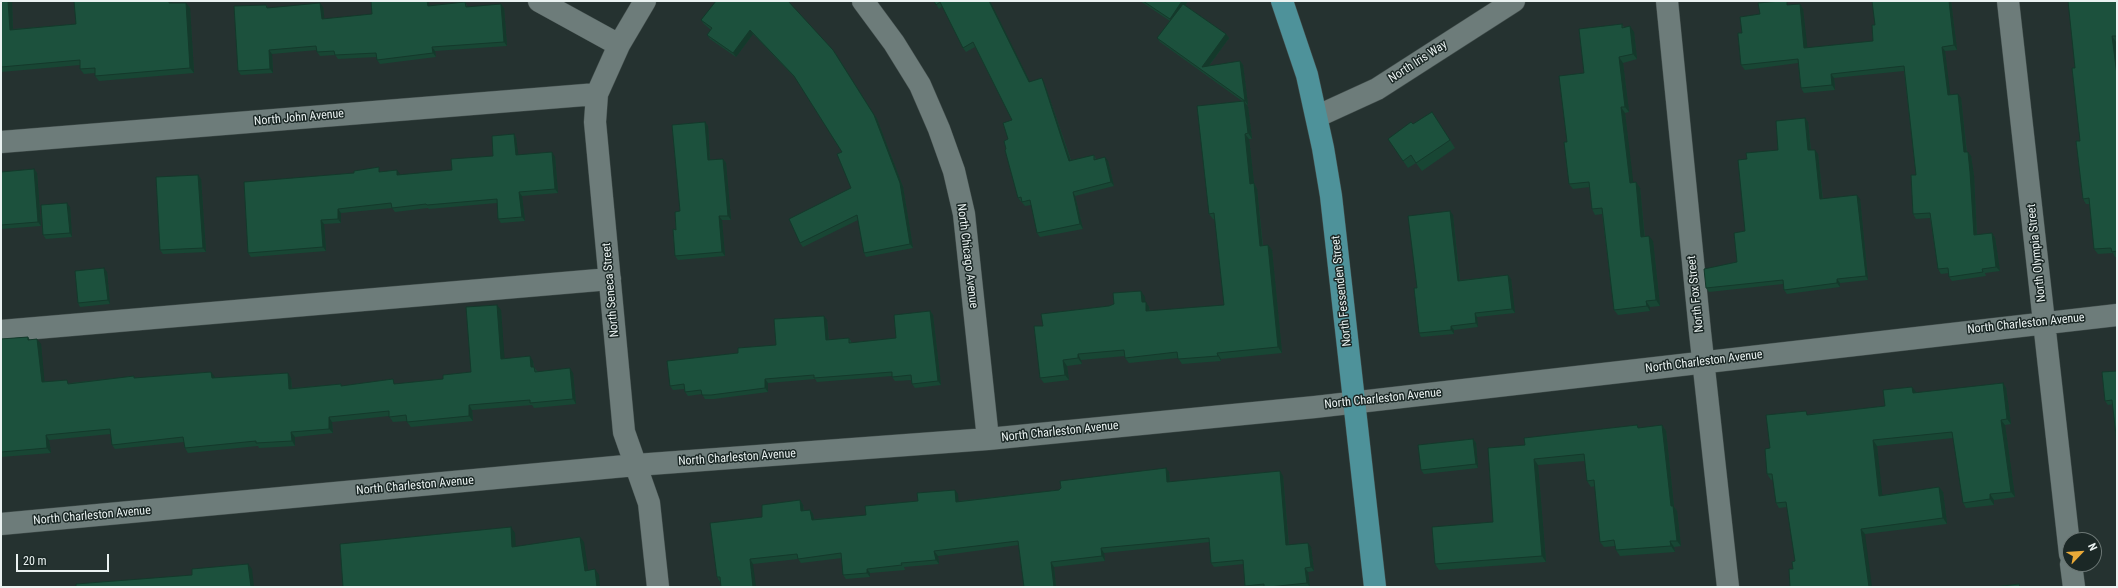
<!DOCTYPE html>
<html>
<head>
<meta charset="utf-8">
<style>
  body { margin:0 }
  #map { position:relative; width:2118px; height:588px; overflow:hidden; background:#253230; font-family:"Roboto Condensed",sans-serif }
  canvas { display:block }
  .frame { position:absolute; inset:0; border:2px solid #eaf2f1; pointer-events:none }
  .north { position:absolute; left:2062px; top:532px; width:40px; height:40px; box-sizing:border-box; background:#1b2826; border:1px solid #6e7977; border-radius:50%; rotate:65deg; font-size:11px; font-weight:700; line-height:16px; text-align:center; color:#eaf2f1 }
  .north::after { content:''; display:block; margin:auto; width:14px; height:18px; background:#eaaa38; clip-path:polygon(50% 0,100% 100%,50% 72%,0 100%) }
  .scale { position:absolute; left:16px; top:554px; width:93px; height:18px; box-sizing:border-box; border:2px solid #eaf2f1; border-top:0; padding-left:5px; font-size:12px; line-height:14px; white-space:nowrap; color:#eaf2f1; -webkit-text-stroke:3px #1b2826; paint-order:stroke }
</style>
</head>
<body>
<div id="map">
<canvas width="2118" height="588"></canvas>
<div class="frame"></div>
<div class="north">N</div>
<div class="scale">20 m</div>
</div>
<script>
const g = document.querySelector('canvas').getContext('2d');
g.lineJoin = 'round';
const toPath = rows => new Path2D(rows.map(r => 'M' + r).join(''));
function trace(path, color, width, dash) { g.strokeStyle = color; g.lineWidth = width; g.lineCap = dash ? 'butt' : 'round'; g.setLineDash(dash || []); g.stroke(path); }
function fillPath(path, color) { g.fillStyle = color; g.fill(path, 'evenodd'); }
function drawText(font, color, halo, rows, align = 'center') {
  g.font = font + ' "Roboto Condensed",sans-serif'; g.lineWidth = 3; g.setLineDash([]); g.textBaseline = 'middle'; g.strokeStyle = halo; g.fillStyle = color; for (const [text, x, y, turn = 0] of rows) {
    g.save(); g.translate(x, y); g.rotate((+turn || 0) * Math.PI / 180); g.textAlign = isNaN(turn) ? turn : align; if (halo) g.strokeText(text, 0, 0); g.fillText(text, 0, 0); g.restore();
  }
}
const minor = toPath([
  [539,1,619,45],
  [645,1,619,45,597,94,595,122,624,432,649,503,658,587],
  [863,1,894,43,920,85,939,129,954,171,964,214,988,439],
  [1667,1,1700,332,1728,587],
  [2008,1,2070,554],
  [1318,116,1377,89,1514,1],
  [1,142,597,94],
  [1,331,610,279],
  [1,524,636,465,988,439,1315,407,2117,315],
  [2071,564,2074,587]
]);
const major = toPath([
  [1282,1,1307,75,1323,148,1331,196,1375,587]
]);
trace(minor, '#424e4c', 23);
trace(major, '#424e4c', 23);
trace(minor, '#6d7c7a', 22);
trace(major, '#4e929a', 22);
fillPath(toPath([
  [1,1,12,1,13,29,76,24,74,1,172,1,172,3,186,3,190,8,194,73,99,81,95,76,95,73,84,74,80,69,80,65,1,72],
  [716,1,836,54,877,119,903,187,913,248,866,257,864,253,858,220,803,247,800,243,851,188,842,152,796,79,753,34,736,57,710,39,707,35,711,30,704,24,701,20],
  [934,1,990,1,1030,82,1044,82,1071,160,1094,155,1096,159,1108,161,1114,186,1075,196,1083,229,1040,237,1037,233,1031,205,1025,206,1018,198,1006,149,1012,120,975,47,966,52,963,48,942,6,939,9],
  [1140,1,1188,1,1185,5,1226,34,1229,38,1209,66,1240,61,1243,65,1248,105,1246,104,1248,107,1252,139,1249,139,1254,183,1257,189,1263,245,1268,245,1272,250,1282,353,1221,359,1221,361,1182,364,1178,358,1129,363,1125,358,1125,356,1081,360,1082,364,1067,366,1069,380,1044,383,1040,378,1043,326,1145,297,1145,302,1149,307,1150,311,1224,305,1215,219,1213,219,1209,214,1242,101,1160,42,1157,38,1170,21],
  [1951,1,1957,50,1945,51,1950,95,1961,98,1967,152,1971,156,1974,176,1977,235,1992,233,1995,238,2000,271,1985,273,1986,276,1952,281,1949,277,1949,273,1941,274,1938,269,1930,218,1916,219,1913,214,1916,175,1904,71,1834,78,1835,90,1804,93,1801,88,1798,63,1745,70,1741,65,1742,33,1760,14,1790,5,1800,4,1803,9,1807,48,1873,41,1875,25],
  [2117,1,2117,42,2116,42,2117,50,2117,257,2115,257,2113,253,2098,254,2094,249,2090,204,2086,204,2083,199,2080,141,2075,68],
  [465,2,468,7,501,4,504,8,507,46,435,51,436,57,380,64,377,60,377,57,338,59,335,55,320,56,317,52,317,50,272,54,273,73,241,75,238,71,266,5,269,8,323,7,324,19,372,14,430,5],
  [1622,24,1624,27,1634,32,1637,59,1623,63,1629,112,1625,113,1633,183,1636,182,1640,188,1645,237,1653,241,1660,306,1650,307,1650,311,1618,315,1614,310,1602,214,1595,215,1592,209,1590,187,1573,189,1569,184,1567,142],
  [1432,112,1455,148,1422,171,1416,163,1408,168,1388,139,1413,124],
  [1805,118,1808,122,1811,150,1818,154,1823,199,1860,199,1868,280,1840,283,1840,287,1787,294,1784,290,1783,284,1709,292,1706,288,1737,262,1745,231,1747,159,1778,150],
  [705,122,708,126,710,160,723,159,726,163,731,220,722,220,725,256,678,260,675,256,676,230,680,211],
  [514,134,516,138,518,155,555,157,558,193,522,196,525,221,501,223,498,219,497,203,429,209,428,208,395,212,392,208,341,213,341,223,324,224,326,251,251,257,248,253,382,171,400,174,400,175,452,170,493,156],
  [34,169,37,173,41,226,1,229,1,172],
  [198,175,201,179,206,252,163,254,160,250],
  [70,207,72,237,46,239,43,235],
  [1453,215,1460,280,1508,275,1511,279,1515,313,1477,317,1478,327,1454,330,1454,334,1421,337,1419,333,1417,288],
  [107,272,110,304,80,307,78,303],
  [501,310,504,359,533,361,534,367,537,371,573,373,576,404,534,408,532,405,472,410,473,421,411,427,407,422,407,421,393,422,389,416,332,422,333,433,295,437,295,446,259,448,258,446,188,453,185,448,184,442,115,449,112,445,111,434,49,440,51,453,1,457,1,339,28,337,30,340,41,344,44,381,70,383,134,376,135,378,215,377,215,378,291,378,292,388,341,384,342,386,397,384,443,379,471,372],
  [930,311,933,315,941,385,915,388,912,384,912,380,895,381,892,377,892,376,817,382,815,379,768,383,768,392,714,399,705,399,702,394,688,396,685,392,684,389,673,390,670,386,738,353,776,345,827,320,829,340,849,338,852,343,896,338],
  [2117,371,2113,404,2108,405,2105,401],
  [2003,383,2006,388,2011,424,2005,425,2015,497,1994,500,1994,505,1966,508,1963,503,1953,438,1877,446,1882,495,1939,487,1943,492,1947,524,1865,534,1793,569,1795,561,1787,507,1779,508,1776,503,1773,479,1771,480,1767,474,1770,448,1809,414,1885,406,1912,387,1916,393],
  [1637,425,1639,428,1662,425,1666,431,1674,507,1677,511,1681,546,1674,547,1675,552,1620,556,1616,550,1615,546,1604,547,1600,542,1595,486,1591,487,1587,481,1585,461,1538,465,1546,562,1439,570,1435,564,1493,522,1525,445],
  [1473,439,1476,443,1478,468,1424,474,1421,470],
  [1166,468,1169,472,1170,482,1283,476,1289,545,1311,547,1314,571,1308,572,1310,587,1246,587,1245,586,1244,564,1214,567,1211,563,1210,542,1104,553,1105,561,1054,567,1056,587,1024,587,1019,545,938,556,939,564,904,567,905,570,870,573,870,577,846,579,843,575,842,558,801,563,798,559,753,564,721,582,720,582,717,577,762,517,800,500,803,505,804,511,810,510,813,514,814,519,866,515,918,501,958,494,958,501,1059,490]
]), '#184634');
fillPath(toPath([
  [8,1,12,1,13,35,10,30],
  [169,1,172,1,173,8,169,3],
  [427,1,429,1,430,10,428,6],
  [989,1,990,1,1032,86,1029,82],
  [1182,1,1188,1,1173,23,1170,19],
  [1949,1,1951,1,1957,50,1954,45],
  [186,3,190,8,194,73,190,68],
  [320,3,323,7,325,23,322,19],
  [501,4,504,8,507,46,504,42],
  [1800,4,1803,9,1808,53,1804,48],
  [1630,26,1634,32,1637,59,1633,54],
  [750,30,753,34,736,57,733,53],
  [1226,34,1229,38,1205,71,1202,67],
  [2112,36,2116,42,2117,50,2117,75],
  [432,47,435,51,436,57,433,53],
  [1942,47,1945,51,1951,100,1948,95],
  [269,50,272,54,273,73,270,69],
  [836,54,877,119,903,187,913,248,910,244],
  [1619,57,1623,63,1629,112,1625,107],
  [1240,61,1243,65,1248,105,1245,101],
  [1831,74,1834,78,1835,90,1832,85],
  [1042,78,1044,82,1072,165,1069,161],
  [1958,94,1961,98,1967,156,1964,152],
  [1244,101,1248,107,1252,139,1248,133],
  [1621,107,1625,113,1634,188,1630,183],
  [1805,118,1808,122,1811,154,1808,150],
  [705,122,708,126,710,164,708,160],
  [514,134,516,138,519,159,516,155],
  [1245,134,1249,139,1254,183,1257,189,1263,251,1260,246,1250,184],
  [1815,150,1818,154,1823,203,1820,199],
  [552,152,555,157,558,193,555,189],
  [1968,152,1971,156,1974,176,1977,240,1974,235],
  [1105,157,1108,161,1114,186,1111,182],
  [723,159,726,163,731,220,728,216],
  [34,169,37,173,41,226,38,222],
  [397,170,400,174,400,179,397,175],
  [198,175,201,179,206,252,203,248],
  [1636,182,1640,188,1645,242,1641,237],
  [519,192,522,196,525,221,522,217],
  [1073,192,1075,196,1083,229,1080,224],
  [1857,195,1860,199,1868,280,1866,276],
  [67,203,70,207,72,237,70,233],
  [338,209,341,213,341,223,338,219],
  [1450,211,1453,215,1460,285,1458,281],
  [719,216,722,220,725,256,722,252],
  [321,220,324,224,326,251,323,247],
  [1992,233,1995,238,2000,271,1996,267],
  [1649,236,1653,241,1660,306,1656,300],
  [1268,245,1272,250,1282,353,1278,347],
  [104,268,107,272,110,304,108,300],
  [1508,275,1511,279,1515,313,1512,309],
  [1837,279,1840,283,1840,287,1837,283],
  [1141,291,1145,297,1146,307,1142,302],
  [1646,301,1650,307,1650,311,1647,306],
  [1146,302,1149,307,1150,317,1146,311],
  [497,305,501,310,505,364,501,359],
  [930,311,933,315,941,385,938,381],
  [1475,313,1477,317,1478,327,1476,323],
  [824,316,827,320,829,344,826,340],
  [1451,326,1454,330,1454,334,1451,330],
  [37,339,41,344,45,386,42,382],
  [1217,353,1221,359,1221,361,1218,356],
  [1078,354,1081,360,1082,364,1078,358],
  [530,356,533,361,534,372,531,367],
  [1063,360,1067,366,1069,380,1065,375],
  [570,368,573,373,576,404,573,399],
  [211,372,215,377,215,383,212,378],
  [288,373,291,378,292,394,289,389],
  [765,379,768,383,768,392,765,388],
  [2003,383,2006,388,2011,424,2007,419],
  [1912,387,1916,392,1917,398,1913,393],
  [469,405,472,410,473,421,469,416],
  [329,417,332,422,333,433,329,429],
  [2001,420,2005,425,2015,497,2011,492],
  [1662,425,1666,431,1674,507,1677,511,1681,546,1677,541,1671,506],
  [291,432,295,437,295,446,292,441],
  [46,435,49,440,51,453,47,448],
  [1473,439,1476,443,1478,468,1476,464],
  [1873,440,1877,446,1883,501,1879,496],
  [1534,459,1538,465,1546,562,1542,556],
  [1166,468,1169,472,1170,486,1167,482],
  [1280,471,1283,476,1289,549,1286,545],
  [1939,487,1943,492,1947,524,1943,518],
  [955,490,958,494,959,506,956,502],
  [1990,494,1994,500,1994,505,1990,499],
  [800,500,803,505,804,515,801,511],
  [810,510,813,514,815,524,812,520],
  [511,527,515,533,516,552,512,547],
  [1861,529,1865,534,1872,587,1869,587],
  [580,537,584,542,589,576,585,571],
  [1670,541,1674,547,1675,552,1671,546],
  [1308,543,1311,547,1314,571,1311,567],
  [1101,548,1104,553,1105,561,1102,556],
  [934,551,938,556,939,564,936,560],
  [750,559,753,564,756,587,753,587],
  [1051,562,1054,567,1056,587,1054,587],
  [248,564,252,569,254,587,251,587],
  [1305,568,1308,572,1310,587,1307,583],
  [595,569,599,575,600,587,597,587],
  [867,569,870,573,870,577,867,573]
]), '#14392b');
const building = toPath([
  [1,1,8,1,10,30,76,24,74,1,169,1,169,3,186,3,190,68,95,76,95,68,80,69,80,60,1,67,1,1],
  [371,1,427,1,428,6,465,2,466,7,501,4,504,42,432,47,433,53,377,60,376,53,335,55,334,51,317,52,316,46,269,50,270,69,238,71,234,6,266,5,267,8,320,3,322,19,372,14,371,1],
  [716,1,788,1,833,50,874,115,900,183,910,244,864,253,857,215,800,243,789,219,851,188,837,154,842,152,794,76,750,30,733,53,707,35,712,28,701,20,716,1],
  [934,1,989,1,1029,82,1042,78,1069,161,1094,155,1094,160,1105,157,1111,182,1073,192,1080,224,1037,233,1030,200,1022,202,1021,197,1018,198,1005,150,1006,149,1004,141,1008,139,1003,123,1012,120,973,42,963,48,940,2,936,5,934,1],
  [1143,1,1182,1,1170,19,1143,1],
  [1781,1,1787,1,1787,5,1800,4,1804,48,1873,41,1872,25,1875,25,1872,1,1949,1,1954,45,1942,47,1948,95,1958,94,1964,152,1968,152,1970,172,1974,235,1992,233,1996,267,1982,269,1983,272,1949,277,1948,268,1938,269,1930,213,1913,214,1911,175,1916,175,1904,66,1831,74,1832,85,1801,88,1798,59,1741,65,1738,35,1738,33,1742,33,1740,17,1760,14,1758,3,1781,1],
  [2068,1,2117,1,2117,36,2112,36,2117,75,2117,251,2112,252,2111,248,2094,249,2089,198,2083,199,2076,141,2080,141,2072,68,2075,68,2068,1],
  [1183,4,1226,34,1202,67,1240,61,1245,101,1157,38,1183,4],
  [1622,24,1622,28,1630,26,1633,54,1619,57,1625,107,1621,107,1630,183,1636,182,1641,237,1649,236,1656,300,1646,301,1647,306,1614,310,1602,208,1592,209,1589,182,1569,184,1564,142,1567,142,1559,76,1584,73,1579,29,1622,24],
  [1244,101,1248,133,1245,134,1250,184,1254,183,1260,246,1268,245,1278,347,1217,353,1218,356,1178,359,1177,352,1125,358,1124,350,1078,354,1078,358,1063,360,1065,375,1040,378,1034,326,1043,326,1041,314,1109,306,1114,304,1113,293,1141,291,1142,302,1146,302,1146,311,1224,305,1214,213,1209,214,1197,106,1244,101],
  [1432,112,1450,140,1416,163,1411,155,1403,161,1388,139,1411,122,1413,124,1432,112],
  [1805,118,1808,150,1815,150,1820,199,1857,195,1866,276,1837,279,1837,283,1784,290,1783,280,1706,288,1704,269,1737,262,1734,233,1745,231,1738,160,1747,159,1746,153,1778,150,1776,121,1805,118],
  [705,122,708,160,723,159,728,216,719,216,722,252,675,256,673,229,676,230,675,212,680,211,672,125,705,122],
  [514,134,516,155,552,152,555,189,519,192,522,217,498,219,497,199,427,205,426,204,392,208,391,203,338,209,338,219,321,220,323,247,248,253,244,182,354,173,354,171,379,167,379,172,397,170,397,175,452,170,451,159,493,156,492,136,514,134],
  [34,169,38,222,1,225,1,172,34,169],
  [198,175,203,248,160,250,156,177,198,175],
  [67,203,70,233,43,235,41,205,67,203],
  [1450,211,1458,281,1508,275,1512,309,1475,313,1476,323,1451,326,1451,330,1419,333,1414,288,1417,288,1408,216,1450,211],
  [104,268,108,300,78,303,75,271,104,268],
  [497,305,501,359,530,356,531,367,534,367,535,372,570,368,573,399,530,403,530,400,469,405,469,416,407,422,406,415,389,417,389,411,329,417,329,429,291,432,292,441,256,443,256,441,185,448,183,437,112,445,110,429,46,435,47,448,1,452,1,339,28,337,28,340,37,339,42,382,67,380,68,384,134,376,134,378,211,372,212,378,288,373,289,389,341,384,341,386,393,379,394,384,443,379,443,375,471,372,466,307,497,305],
  [930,311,938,381,912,384,911,375,892,377,892,372,814,378,814,375,765,379,765,388,711,395,702,395,701,390,685,392,684,384,670,386,667,361,738,353,738,348,776,345,774,319,824,316,826,340,849,338,849,343,896,338,894,315,930,311],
  [2117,371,2117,444,2112,400,2105,401,2102,372,2117,371],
  [2003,383,2007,419,2001,420,2011,492,1990,494,1990,499,1963,503,1952,432,1873,440,1879,496,1939,487,1943,518,1861,529,1869,587,1790,587,1789,569,1793,569,1792,562,1795,561,1786,502,1776,503,1772,474,1767,474,1765,449,1770,448,1766,415,1806,411,1807,415,1885,406,1883,390,1912,387,1913,393,2003,383],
  [1637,425,1638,428,1662,425,1671,506,1673,506,1677,541,1670,541,1671,546,1616,550,1614,540,1600,542,1594,480,1587,481,1584,454,1534,459,1542,556,1435,564,1432,527,1493,522,1488,448,1525,445,1524,438,1637,425],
  [1473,439,1476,464,1421,470,1418,445,1473,439],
  [1166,468,1167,482,1280,471,1286,545,1308,543,1311,567,1305,568,1307,583,1269,587,1264,587,1264,584,1245,586,1243,560,1211,563,1209,538,1101,548,1102,556,1051,562,1054,587,1024,587,1018,541,934,551,936,560,901,563,902,565,867,569,867,573,843,575,841,553,798,559,797,554,750,559,753,587,721,587,720,577,717,577,710,523,762,517,762,505,800,500,801,511,810,510,812,520,866,515,865,506,918,501,917,493,955,490,956,502,1059,490,1061,488,1060,481,1166,468],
  [511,527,512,547,580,537,585,571,595,569,597,587,343,587,340,544,511,527],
  [248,564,251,587,76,587,76,584,192,575,192,569,248,564],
  [2019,584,2020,587,1995,587,2019,584]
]);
fillPath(building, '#1c513d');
trace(building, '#14392b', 1);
drawText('12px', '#eaf2f1', '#1b2826', [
  ["North Iris Way",1418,62,-33],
  ["North John Avenue",299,118,-5],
  ["North Olympia Street",2037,253,-96],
  ["North Chicago Avenue",967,256,83],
  ["North Seneca Street",611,290,-95],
  ["North Fessenden Street",1342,291,-96],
  ["North Fox Street",1696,294,-96],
  ["North Charleston Avenue",2026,324,-6],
  ["North Charleston Avenue",1704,362,-7],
  ["North Charleston Avenue",1383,399,-6],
  ["North Charleston Avenue",1060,432,-6],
  ["North Charleston Avenue",737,458,-4],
  ["North Charleston Avenue",415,486,-5],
  ["North Charleston Avenue",92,516,-5]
]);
</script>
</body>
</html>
